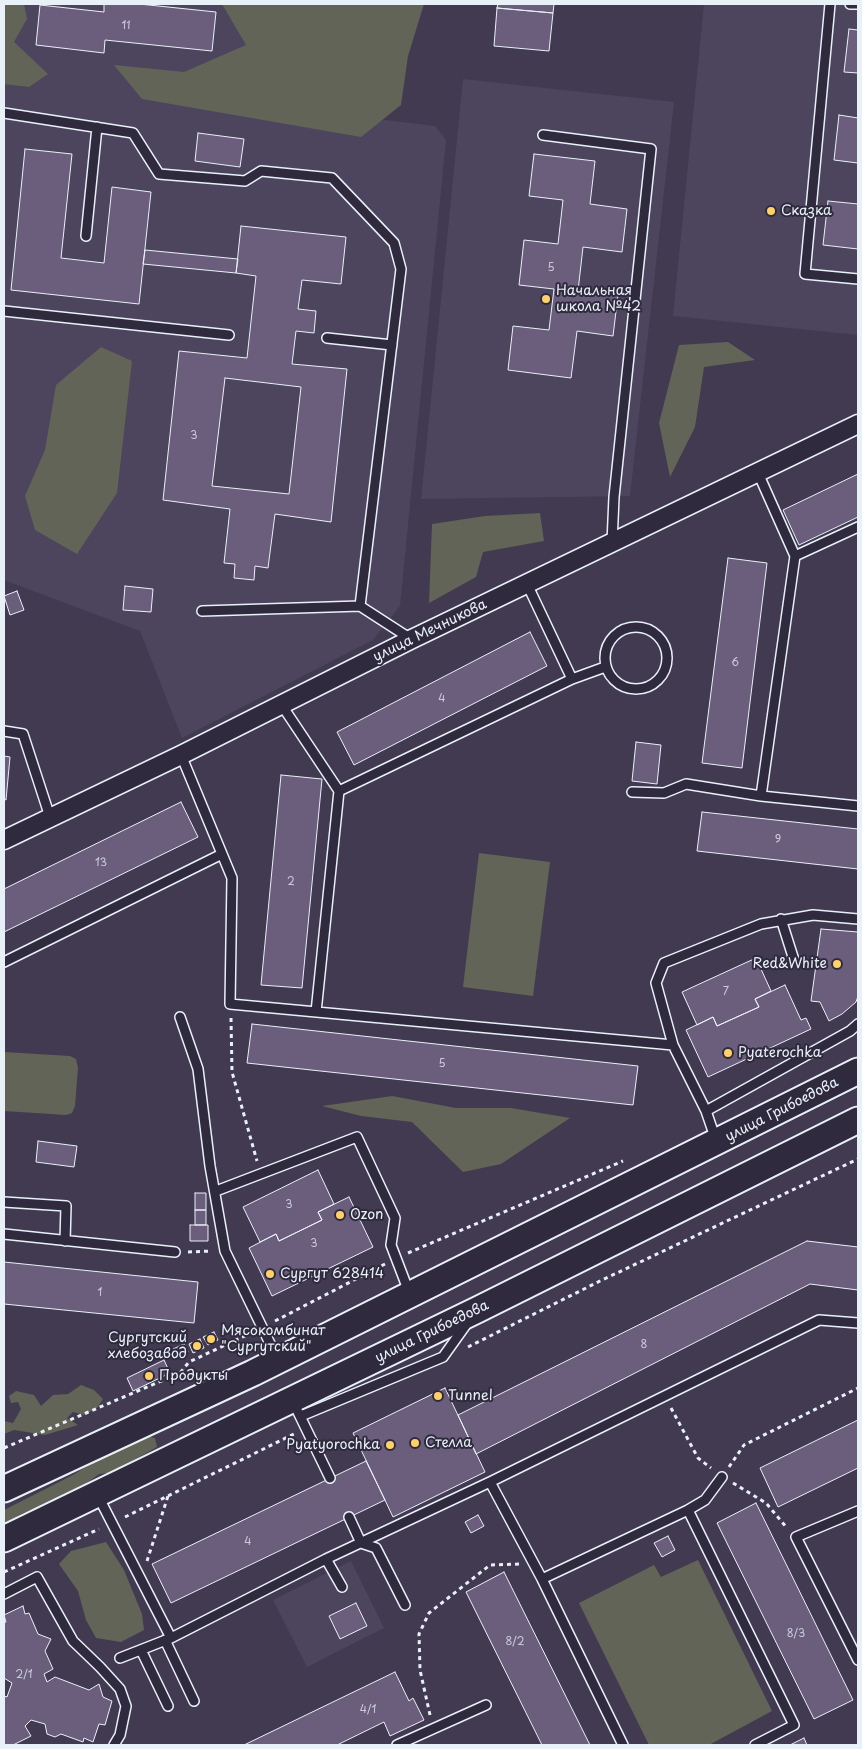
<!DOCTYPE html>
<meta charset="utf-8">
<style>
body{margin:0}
#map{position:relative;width:862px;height:1749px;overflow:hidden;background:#413a50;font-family:"Playpen Sans",sans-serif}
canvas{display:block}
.frame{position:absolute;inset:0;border:5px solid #e8f1f8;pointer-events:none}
</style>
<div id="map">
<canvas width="862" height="1749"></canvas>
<div class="frame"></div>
</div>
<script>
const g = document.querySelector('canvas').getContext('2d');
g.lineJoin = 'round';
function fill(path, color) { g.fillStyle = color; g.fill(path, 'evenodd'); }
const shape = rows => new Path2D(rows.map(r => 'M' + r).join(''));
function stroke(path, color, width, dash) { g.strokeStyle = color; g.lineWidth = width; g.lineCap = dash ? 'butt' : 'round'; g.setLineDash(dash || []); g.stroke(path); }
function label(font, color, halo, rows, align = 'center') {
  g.font = font + ' "Playpen Sans",sans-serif'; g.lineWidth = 4; g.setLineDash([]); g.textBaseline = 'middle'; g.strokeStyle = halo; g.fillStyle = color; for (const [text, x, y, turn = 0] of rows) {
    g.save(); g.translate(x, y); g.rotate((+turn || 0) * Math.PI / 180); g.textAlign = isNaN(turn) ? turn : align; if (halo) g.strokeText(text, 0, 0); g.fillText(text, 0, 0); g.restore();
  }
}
const built = shape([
 [4,4,238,4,250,18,251,104,435,126,446,140,400,606,373,640,182,738,140,631,4,580],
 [704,4,858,4,858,335,673,316],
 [463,79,674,102,630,496,421,499],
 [351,1561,384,1628,307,1667,273,1600]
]);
const green = shape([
 [4,4,24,4,27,19,14,42,48,74,29,87,4,84],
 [222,4,424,4,408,56,401,105,361,137,142,99,114,65,184,72,246,45],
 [728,342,755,360,704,367,695,427,670,477,659,423,679,345],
 [101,347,132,361,117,493,77,554,35,530,25,496,45,450,56,385],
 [540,513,544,541,483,552,476,577,429,603,432,524,485,516],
 [479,853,550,862,533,996,463,987],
 [4,1052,70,1056,76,1059,78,1068,75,1106,72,1113,66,1115,4,1111],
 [392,1096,456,1108,511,1108,570,1118,501,1164,463,1172,412,1122,361,1116,322,1106],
 [81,1385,94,1390,103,1399,97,1408,84,1415,73,1412,67,1418,78,1425,45,1435,14,1430,4,1434,4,1421,13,1423,21,1409,18,1402,11,1403,9,1396,16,1391,34,1395,41,1406,53,1395,68,1394],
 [146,1436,155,1438,157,1447,123,1466,117,1472,99,1474,75,1492,21,1514,4,1525,4,1510,73,1475,103,1456],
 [106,1542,124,1570,142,1614,144,1630,121,1642,96,1638,86,1620,78,1591,59,1564,71,1551],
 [698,1560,772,1711,709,1745,649,1745,579,1603,654,1565,661,1577]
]);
const building = shape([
 [104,4,139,4,216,12,212,51,105,40,104,53,36,45,40,5,104,12,104,4],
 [498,4,554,4,553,13,497,8,498,4],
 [497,8,553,13,549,51,494,46,497,8],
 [849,29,858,30,858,73,844,72,849,29],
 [839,115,858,118,858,163,834,160,839,115],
 [198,133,244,139,240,167,195,161,198,133],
 [25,149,72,154,61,258,104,263,112,187,151,192,139,304,11,290,25,149],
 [534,154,595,161,590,204,627,209,622,252,583,247,578,291,618,295,613,336,577,331,571,378,508,370,513,326,549,330,554,289,519,285,524,240,558,244,563,200,529,196,534,154],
 [828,201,858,204,858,249,823,245,828,201],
 [241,226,346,237,341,284,302,280,298,309,316,311,314,333,296,331,292,364,347,369,331,522,275,514,268,568,255,566,254,580,234,578,235,564,224,563,230,509,163,500,179,351,247,358,256,276,236,273,241,226],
 [225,378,301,387,289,494,212,486,225,378],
 [145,250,238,259,236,273,143,264,145,250],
 [858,474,858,517,799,545,783,510,858,474],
 [728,558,767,563,742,768,702,763,728,558],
 [125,586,153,589,151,612,123,610,125,586],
 [17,591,24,610,10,615,4,596,17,591],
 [530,632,547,666,354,765,337,732,530,632],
 [636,742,661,745,657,784,632,781,636,742],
 [4,756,10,757,6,800,4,799,4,756],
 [281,775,322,779,302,988,261,985,281,775],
 [181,802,198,837,4,932,4,889,181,802],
 [702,812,858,829,858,869,697,851,702,812],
 [821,929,858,932,858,996,856,1002,842,1014,829,1021,820,1002,811,1001,821,929],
 [756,958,771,991,755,999,759,1007,717,1026,713,1017,697,1025,682,992,756,958],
 [785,985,801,1020,806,1018,811,1029,708,1077,686,1030,713,1017,717,1026,759,1007,755,999,785,985],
 [252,1024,638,1066,633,1105,247,1063,252,1024],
 [38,1141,77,1146,74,1167,36,1162,38,1141],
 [318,1170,334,1204,318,1212,322,1220,279,1241,276,1234,260,1242,243,1207,318,1170],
 [195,1193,206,1193,206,1210,195,1210,195,1193],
 [349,1197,373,1247,272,1296,249,1248,276,1234,279,1241,322,1220,318,1212,349,1197],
 [195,1210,206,1210,206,1225,195,1225,195,1210],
 [190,1225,208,1225,208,1241,190,1241,190,1225],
 [807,1241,858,1247,858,1290,810,1284,476,1454,458,1415,807,1241],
 [4,1262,198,1282,194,1323,4,1304,4,1262],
 [214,1332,218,1340,208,1345,203,1337,214,1332],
 [200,1339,204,1348,193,1353,189,1344,200,1339],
 [184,1344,188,1352,177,1358,173,1349,184,1344],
 [164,1360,170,1373,133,1391,127,1378,164,1360],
 [445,1388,485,1472,393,1517,353,1433,445,1388],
 [858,1420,858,1468,778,1507,760,1468,858,1420],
 [366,1461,385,1500,171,1603,152,1564,366,1461],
 [756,1503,853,1700,814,1719,717,1523,756,1503],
 [478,1515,484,1526,471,1533,465,1522,478,1515],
 [668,1536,675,1550,662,1557,654,1543,668,1536],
 [504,1572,585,1735,590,1745,542,1745,466,1592,504,1572],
 [356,1603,367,1626,340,1639,329,1616,356,1603],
 [23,1606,25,1614,29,1613,38,1634,51,1639,45,1651,53,1669,44,1674,47,1682,55,1677,89,1690,99,1684,103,1697,112,1701,105,1725,99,1724,93,1742,84,1738,83,1742,61,1734,55,1737,47,1734,45,1724,31,1720,25,1726,31,1736,13,1745,4,1745,4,1696,7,1697,12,1683,4,1678,4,1623,6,1622,4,1615,23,1606],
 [395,1672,409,1701,413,1698,424,1720,390,1736,384,1722,337,1745,244,1745,395,1672],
 [804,1738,807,1745,790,1745,804,1738]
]);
const path = shape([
 [231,1018,232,1072,257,1161],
 [188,1252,212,1251],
 [408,1253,623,1161],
 [275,1321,385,1264],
 [236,1340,243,1353],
 [468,1347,600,1281,858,1159],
 [671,1408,698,1458,711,1468],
 [4,1448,180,1373,189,1362,251,1333],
 [729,1467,744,1445,858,1388],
 [733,1483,766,1503,787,1528],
 [125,1517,294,1434],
 [147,1561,168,1496],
 [4,1572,99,1529],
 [430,1715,420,1670,419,1634,429,1613,490,1565,519,1564]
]);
const lane = shape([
 [830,4,805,274,858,279],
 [850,4,858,4],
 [4,113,133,133,159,174,245,181,261,171,332,178,394,243,401,269,360,606],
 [543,135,651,149,614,497,612,543],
 [86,236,97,127],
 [4,311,229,335],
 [327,338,392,345],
 [758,473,795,556],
 [527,584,572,679],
 [202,611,360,606,411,639],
 '605 658a31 31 0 1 1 62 0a31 31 0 1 1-62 0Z',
 [281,704,339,791],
 [4,731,23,734,50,817],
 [181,755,232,878,230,1004,673,1045],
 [632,792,664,793,686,784,761,796,858,806],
 [761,796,795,556,858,527],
 [781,919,794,960],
 [858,919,813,915,761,924,664,963,656,983,673,1045,706,1111,850,1031,858,1024],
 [4,962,222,854],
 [316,1012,339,791,572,679,605,667],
 [180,1017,198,1069,210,1166,225,1251,278,1360],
 [706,1111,716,1140],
 [216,1191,357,1137,395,1218,391,1245,409,1292],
 [4,1202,66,1206,65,1241],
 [4,1234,175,1252],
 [298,1412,330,1478],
 [301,1416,443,1357,468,1322],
 [490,1482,542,1579,623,1745],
 [98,1496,171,1638],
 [688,1510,705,1500,722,1477],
 [858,1511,796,1537,858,1660],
 [349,1517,361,1543,376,1548,405,1605],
 [326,1559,342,1587],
 [542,1579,688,1510,794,1725,755,1745],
 [4,1594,37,1577,73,1641,100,1667,120,1689,126,1706,120,1735,114,1745],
 [165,1640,194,1701],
 [141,1650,168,1706],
 [120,1658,171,1638,326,1559,490,1482,819,1320,858,1323],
 [397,1745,486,1705]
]);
const street = shape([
 [4,840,181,755,412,639,858,424]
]);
const secondary = shape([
 [4,1489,253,1373,858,1071],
 [4,1539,477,1310,858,1120]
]);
const markers = [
 [771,211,5,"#ffd166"],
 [546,299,5,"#ffd166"],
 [837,964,5,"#ffd166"],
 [728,1053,5,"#ffd166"],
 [340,1215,5,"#ffd166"],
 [270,1274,5,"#ffd166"],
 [211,1339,5,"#ffd166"],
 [197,1346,5,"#ffd166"],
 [149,1376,5,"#ffd166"],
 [438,1396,5,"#ffd166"],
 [415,1443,5,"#ffd166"],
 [390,1445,5,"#ffd166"]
];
const numberNames = [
 ["11",126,26],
 ["5",551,268],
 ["3",194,436],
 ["6",735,663],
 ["4",442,699],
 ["9",778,840],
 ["13",101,863],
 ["2",291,882],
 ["7",726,992],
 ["5",442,1064],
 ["3",289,1205],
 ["3",314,1244],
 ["1",100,1293],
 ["8",644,1345],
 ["4",248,1542],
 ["8/3",796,1634],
 ["8/2",515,1642],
 ["2/1",24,1675],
 ["4/1",368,1710]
];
const poiNames = [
 ["Сказка",781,211],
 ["Начальная",556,291],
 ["школа №42",556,307],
 ["Red&White",827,964,"right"],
 ["Pyaterochka",738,1053],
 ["Ozon",350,1215],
 ["Сургут 628414",280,1274],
 ["Мясокомбинат",221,1331],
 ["\"Сургутский\"",221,1347],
 ["Сургутский",187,1338,"right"],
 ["хлебозавод",187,1354,"right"],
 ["Продукты",159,1376],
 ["Tunnel",448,1396],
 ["Стелла",425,1443],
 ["Pyatyorochka",380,1445,"right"]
];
const streetNames = [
 ["улица Мечникова",430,631,-26],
 ["улица Грибоедова",782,1110,-27],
 ["улица Грибоедова",432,1332,-26]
];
fill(built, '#4d455d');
fill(green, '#626457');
fill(building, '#6a5e7c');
stroke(building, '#e8f1f8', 1);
stroke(lane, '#e8f1f8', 12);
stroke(street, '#e8f1f8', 21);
stroke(secondary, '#e8f1f8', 29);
stroke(path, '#e8f1f8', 3, [4, 4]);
stroke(lane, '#2f2a3d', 9);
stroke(street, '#2f2a3d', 18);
stroke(secondary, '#2f2a3d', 25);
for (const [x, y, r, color] of markers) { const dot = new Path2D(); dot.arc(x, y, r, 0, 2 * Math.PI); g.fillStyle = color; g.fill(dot); stroke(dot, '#2f2a3d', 2); }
label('11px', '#c8ccd9', null, numberNames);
label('14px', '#e8f1f8', '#2f2a3d', poiNames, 'left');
label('14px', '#e8f1f8', '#2f2a3d', streetNames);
</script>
